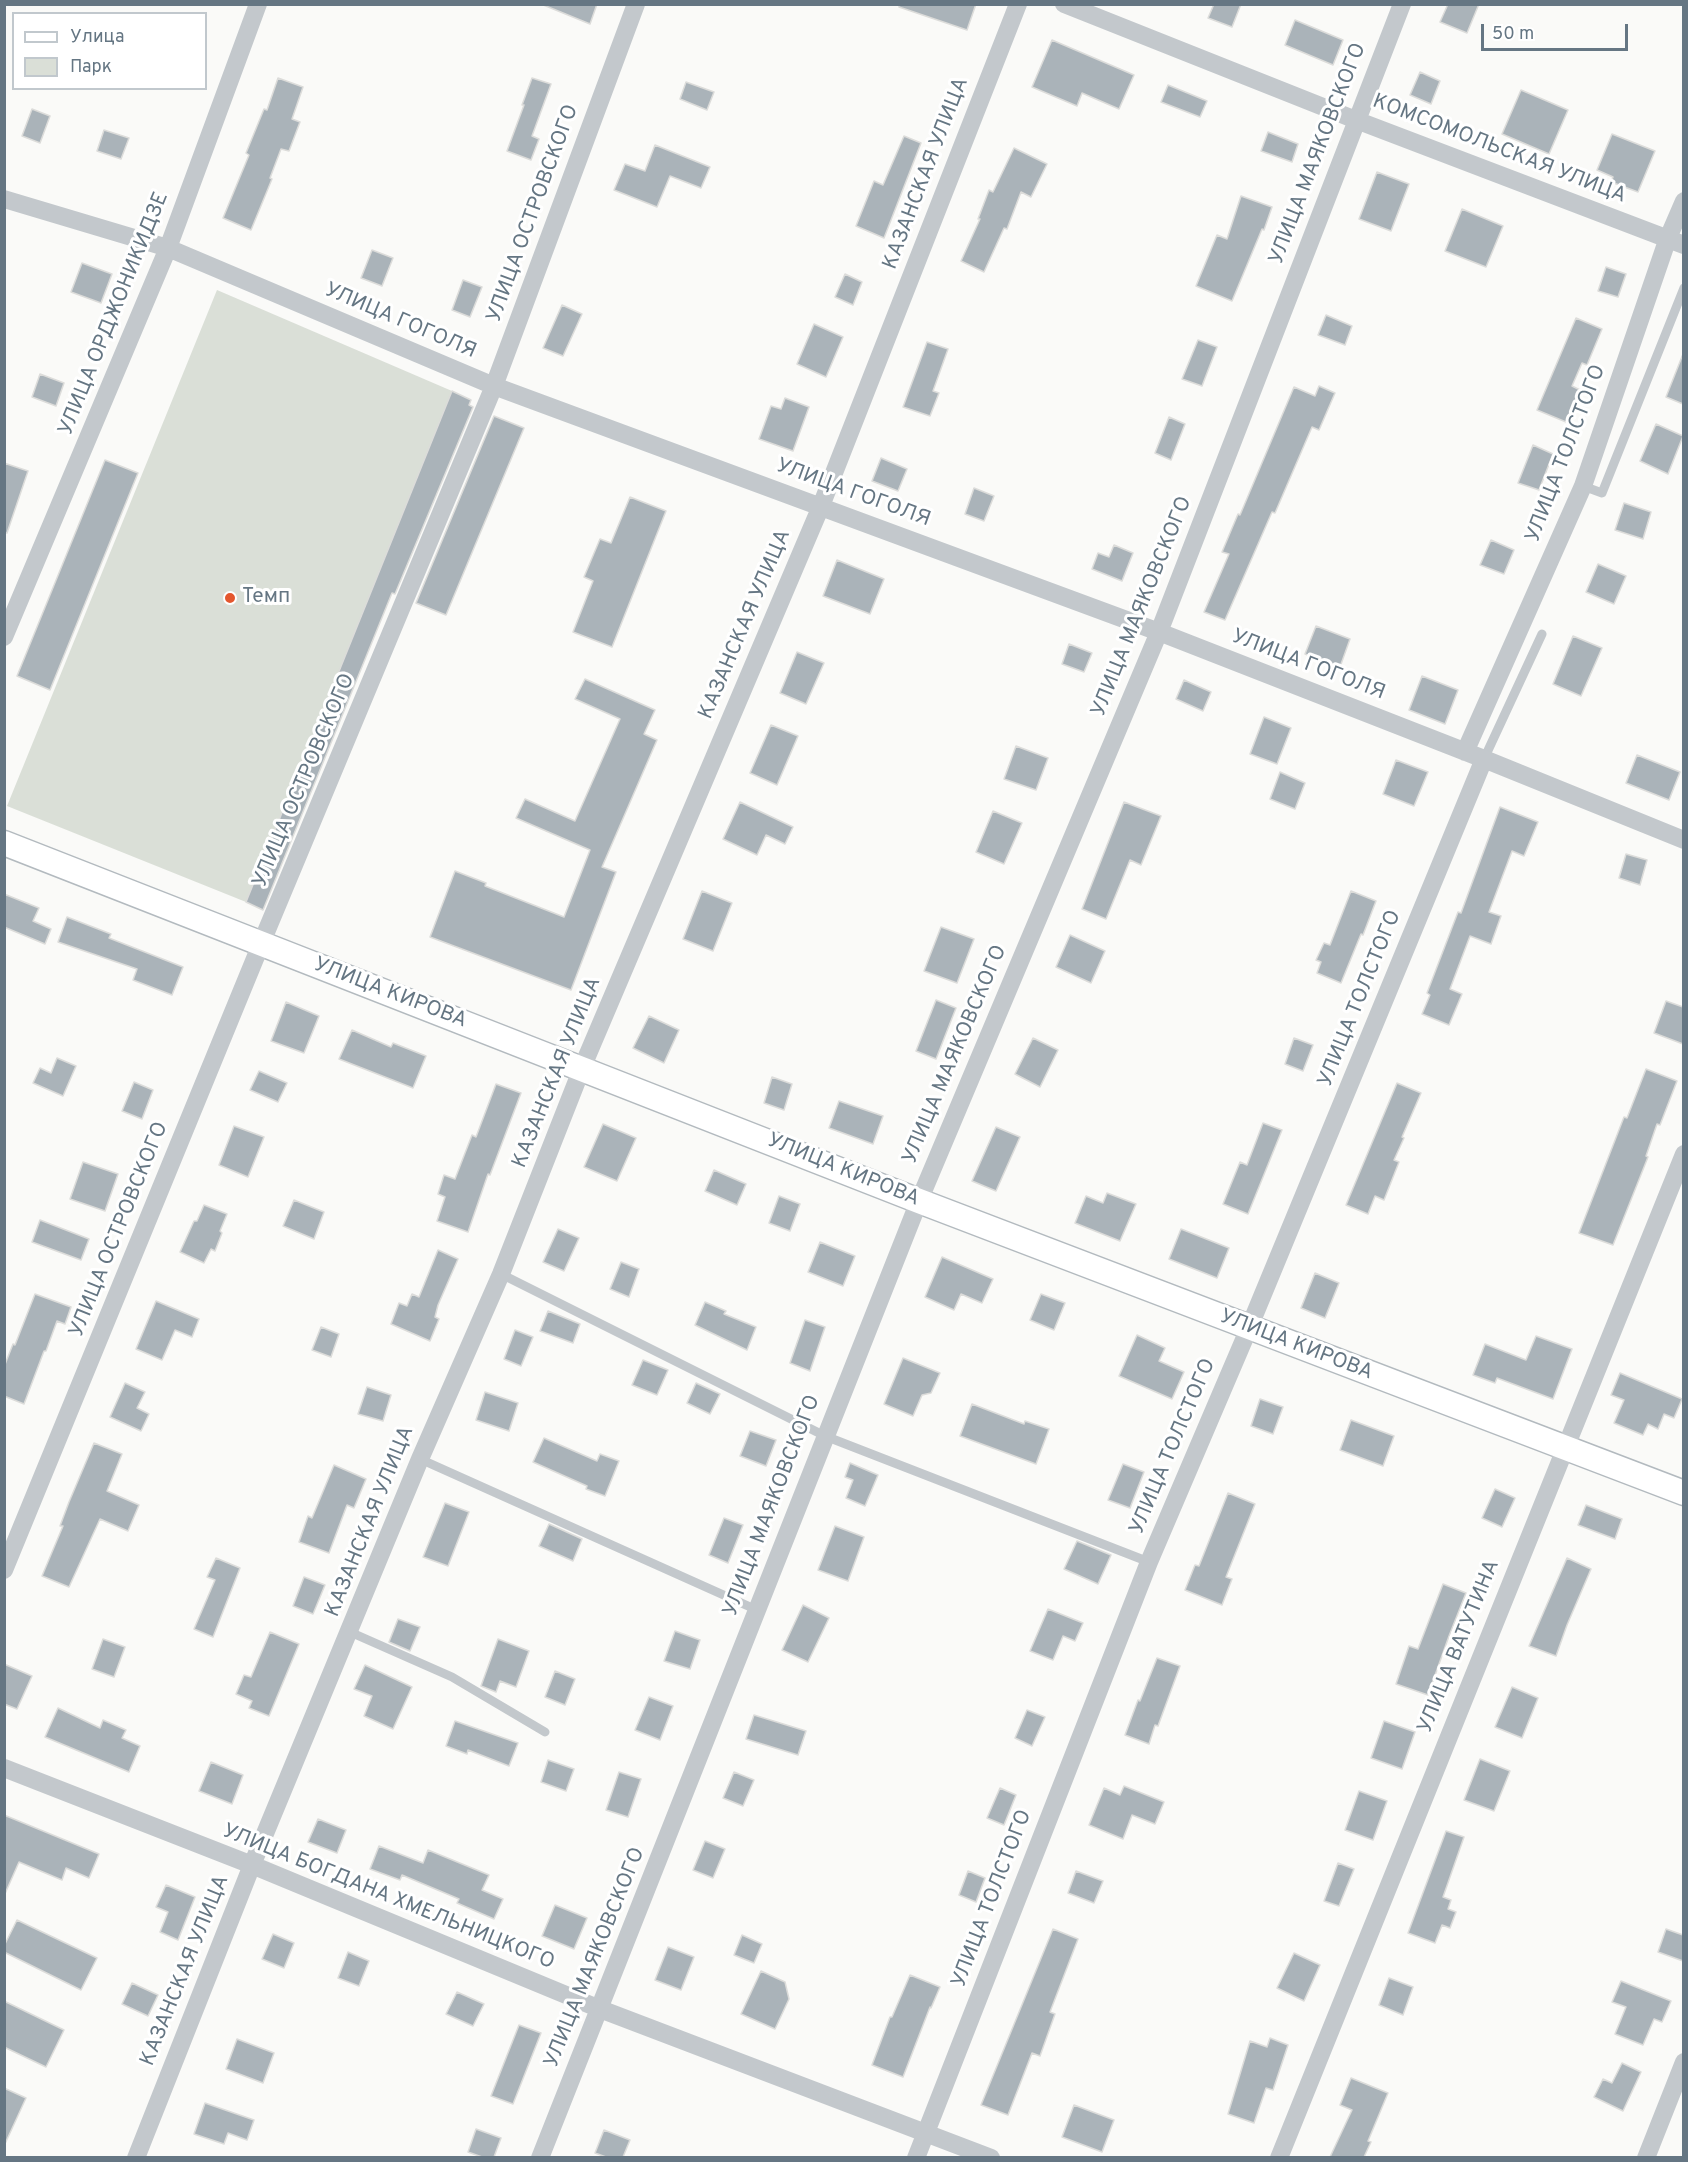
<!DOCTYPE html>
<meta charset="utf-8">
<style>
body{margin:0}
#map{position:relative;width:1688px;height:2162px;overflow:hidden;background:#fafaf8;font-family:Overpass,sans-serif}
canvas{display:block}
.frame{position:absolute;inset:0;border:6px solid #657683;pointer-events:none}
.legend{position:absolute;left:12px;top:12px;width:195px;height:78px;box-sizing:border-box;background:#fff;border:2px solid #c1c8cd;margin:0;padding:8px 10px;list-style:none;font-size:18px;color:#657683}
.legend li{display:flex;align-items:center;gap:12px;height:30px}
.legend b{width:30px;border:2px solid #c1c8cd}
.scale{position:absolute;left:1481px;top:24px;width:147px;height:27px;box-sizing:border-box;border:3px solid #657683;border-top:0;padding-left:8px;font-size:18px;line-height:21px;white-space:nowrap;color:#657683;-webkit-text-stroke:4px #fff;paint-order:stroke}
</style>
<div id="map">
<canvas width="1688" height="2162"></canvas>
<div class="frame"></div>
<ul class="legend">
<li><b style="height:8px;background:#fff"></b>Улица</li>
<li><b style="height:16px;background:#dadfd7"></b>Парк</li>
</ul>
<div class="scale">50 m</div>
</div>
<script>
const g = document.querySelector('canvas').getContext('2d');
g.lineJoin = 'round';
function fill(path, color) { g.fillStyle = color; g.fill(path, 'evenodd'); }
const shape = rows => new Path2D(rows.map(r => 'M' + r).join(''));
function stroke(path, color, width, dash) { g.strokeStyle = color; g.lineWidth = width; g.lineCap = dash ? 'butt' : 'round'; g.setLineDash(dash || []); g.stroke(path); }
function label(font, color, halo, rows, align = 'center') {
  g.font = font + ' Overpass,sans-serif'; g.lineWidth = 6; g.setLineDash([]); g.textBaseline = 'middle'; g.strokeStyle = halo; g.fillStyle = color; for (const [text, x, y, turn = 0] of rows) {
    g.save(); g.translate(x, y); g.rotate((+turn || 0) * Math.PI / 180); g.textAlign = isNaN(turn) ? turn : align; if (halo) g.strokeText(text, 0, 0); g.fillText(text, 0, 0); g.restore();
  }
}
const green = shape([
 [217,290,452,391,246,902,7,806]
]);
const building = shape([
 [541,4,597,4,590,24,541,4],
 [899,4,976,4,967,30,899,7,899,4],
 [1214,4,1241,4,1232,27,1208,18,1214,4],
 [1448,4,1479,4,1467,33,1440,22,1448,4],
 [1295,20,1343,40,1333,65,1285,45,1295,20],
 [1052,40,1134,75,1119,109,1082,93,1077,106,1032,87,1052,40],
 [1420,72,1440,81,1431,104,1410,95,1420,72],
 [278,78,303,87,292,119,300,122,289,151,281,149,270,178,272,179,251,230,223,218,249,155,246,153,264,109,267,110,278,78],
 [532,78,551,84,532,136,539,139,531,160,507,151,524,105,522,105,532,78],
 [686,82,714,92,707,110,680,99,686,82],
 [1168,85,1207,101,1200,117,1161,102,1168,85],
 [1521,90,1568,110,1549,154,1502,134,1521,90],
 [32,109,50,116,40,143,22,136,32,109],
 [104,130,129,138,121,159,97,151,104,130],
 [1268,132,1298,144,1292,162,1261,151,1268,132],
 [1612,134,1655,151,1638,192,1611,182,1613,177,1597,170,1612,134],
 [904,136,921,143,884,238,856,226,874,181,883,185,904,136],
 [655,145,710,167,701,188,670,176,657,207,614,190,625,164,645,171,655,145],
 [1014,148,1047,164,1031,197,1021,192,1007,229,1004,228,984,272,961,261,980,219,978,219,989,190,993,192,1014,148],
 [1377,172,1409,184,1391,231,1359,219,1377,172],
 [1241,196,1272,207,1264,230,1262,229,1232,301,1196,286,1217,235,1227,239,1241,196],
 [1462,209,1503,226,1486,267,1445,251,1462,209],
 [372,250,393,258,382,286,361,278,372,250],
 [82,263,112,274,101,303,71,292,82,263],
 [1606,267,1626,274,1618,297,1598,291,1606,267],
 [845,274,862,282,853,305,835,297,845,274],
 [463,280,482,287,470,317,452,310,463,280],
 [562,305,582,314,563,356,543,348,562,305],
 [1326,315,1352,326,1345,345,1318,335,1326,315],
 [1576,318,1602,329,1587,365,1582,363,1572,386,1580,390,1566,422,1537,410,1576,318],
 [814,324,843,337,826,377,797,364,814,324],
 [1198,340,1217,347,1202,386,1182,379,1198,340],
 [927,342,948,349,933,391,939,393,930,416,903,407,927,342],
 [1683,354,1683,404,1666,397,1683,354],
 [40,374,64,383,56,406,32,397,40,374],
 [1319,386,1335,393,1319,430,1312,427,1275,513,1272,512,1225,620,1204,612,1229,554,1222,552,1238,514,1240,515,1294,387,1315,396,1319,386],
 [452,391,471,400,469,405,473,407,395,594,392,593,263,910,246,902,452,391],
 [785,398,809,407,793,451,759,439,771,406,781,409,785,398],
 [494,416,524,428,446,615,416,603,494,416],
 [1169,417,1185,424,1171,460,1155,453,1169,417],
 [1656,424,1683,436,1668,474,1640,461,1656,424],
 [1533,445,1553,454,1539,490,1518,483,1533,445],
 [881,458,907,469,898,491,872,481,881,458],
 [105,460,138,473,50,690,17,676,105,460],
 [4,463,28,471,7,533,4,532,4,463],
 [974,488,994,496,984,521,965,514,974,488],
 [630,497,666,511,612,647,573,632,593,581,584,577,600,539,611,543,630,497],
 [1624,503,1651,512,1643,539,1615,530,1624,503],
 [1491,540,1514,550,1504,574,1480,565,1491,540],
 [1114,545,1133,553,1122,581,1092,569,1098,553,1109,557,1114,545],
 [837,560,884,579,870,614,823,596,837,560],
 [1598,564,1626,576,1614,604,1586,592,1598,564],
 [1316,626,1350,639,1340,667,1305,654,1316,626],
 [1573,636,1602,648,1581,696,1553,684,1573,636],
 [1069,644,1092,653,1084,672,1062,664,1069,644],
 [797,652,824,663,806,704,780,693,797,652],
 [1422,676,1458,690,1445,724,1409,710,1422,676],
 [585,679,655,710,644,734,657,740,602,867,616,872,571,990,430,937,455,871,486,883,485,886,564,917,590,850,516,818,525,799,575,821,620,719,575,699,585,679],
 [1184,680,1211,692,1203,711,1176,699,1184,680],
 [1264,717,1291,728,1277,764,1250,754,1264,717],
 [771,725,798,736,777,785,750,773,771,725],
 [1016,746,1048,758,1036,790,1004,779,1016,746],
 [1637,755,1680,772,1669,800,1626,783,1637,755],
 [1396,760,1428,772,1414,806,1383,794,1396,760],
 [1280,772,1305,783,1295,809,1270,799,1280,772],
 [740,802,793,827,785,844,766,835,757,855,723,839,740,802],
 [1124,802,1161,816,1141,865,1130,860,1106,919,1082,909,1124,802],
 [1500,807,1538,822,1524,856,1512,851,1489,912,1501,916,1491,944,1470,936,1450,989,1462,994,1449,1025,1422,1014,1430,995,1427,993,1458,912,1461,913,1500,807],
 [993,811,1022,823,1004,864,976,852,993,811],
 [1626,854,1647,860,1640,885,1619,878,1626,854],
 [702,891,732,903,713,951,683,939,702,891],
 [1351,891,1376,901,1363,935,1361,934,1341,983,1317,973,1321,962,1316,960,1324,943,1330,945,1351,891],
 [4,894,39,908,33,921,51,929,45,944,4,927,4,894],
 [67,917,111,934,109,938,183,967,172,995,133,980,137,969,58,942,67,917],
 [941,927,974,939,957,983,924,971,941,927],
 [1070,935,1105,951,1091,983,1056,967,1070,935],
 [936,1000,956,1008,936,1059,916,1051,936,1000],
 [1666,1001,1683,1007,1683,1044,1654,1033,1666,1001],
 [286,1002,319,1016,304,1053,271,1041,286,1002],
 [649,1016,679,1030,664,1063,633,1048,649,1016],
 [352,1030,391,1047,393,1043,426,1056,413,1088,339,1059,352,1030],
 [1033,1038,1058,1050,1040,1087,1015,1074,1033,1038],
 [1294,1038,1313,1045,1303,1071,1285,1064,1294,1038],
 [57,1058,76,1066,63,1096,33,1083,40,1068,51,1073,57,1058],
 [1646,1069,1677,1081,1660,1125,1657,1124,1646,1156,1648,1157,1613,1245,1579,1233,1624,1117,1627,1118,1646,1069],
 [259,1071,287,1083,278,1102,250,1090,259,1071],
 [772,1077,792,1084,784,1110,764,1103,772,1077],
 [134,1082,153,1090,142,1119,122,1111,134,1082],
 [1397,1083,1421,1093,1402,1137,1404,1138,1394,1160,1399,1162,1384,1200,1375,1196,1368,1214,1346,1205,1397,1083],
 [496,1084,521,1093,490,1175,488,1174,468,1232,437,1221,445,1197,438,1194,444,1175,455,1179,472,1135,476,1137,496,1084],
 [839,1101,883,1116,873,1144,829,1128,839,1101],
 [1263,1123,1282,1130,1248,1214,1223,1204,1240,1162,1247,1165,1263,1123],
 [603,1124,636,1138,617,1181,584,1167,603,1124],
 [234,1126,264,1137,248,1177,219,1165,234,1126],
 [996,1127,1020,1137,996,1191,972,1181,996,1127],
 [83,1162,118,1174,105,1211,70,1199,83,1162],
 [714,1170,746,1184,737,1205,705,1191,714,1170],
 [1107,1193,1136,1204,1120,1241,1075,1223,1086,1196,1103,1203,1107,1193],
 [779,1196,800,1204,790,1231,769,1223,779,1196],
 [294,1200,324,1212,314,1239,283,1226,294,1200],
 [204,1205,227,1214,220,1231,222,1233,215,1251,211,1249,204,1263,180,1252,194,1221,197,1221,204,1205],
 [40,1220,89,1239,81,1260,32,1242,40,1220],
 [558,1229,579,1238,564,1271,543,1262,558,1229],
 [1181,1229,1229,1248,1217,1278,1169,1259,1181,1229],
 [820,1242,855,1256,843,1286,808,1272,820,1242],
 [438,1250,458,1259,438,1305,435,1317,439,1319,430,1341,391,1324,399,1303,407,1306,412,1294,419,1297,438,1250],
 [942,1257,993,1279,982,1303,961,1294,954,1310,925,1297,942,1257],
 [621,1262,639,1269,629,1297,610,1289,621,1262],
 [1315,1273,1339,1283,1325,1318,1301,1308,1315,1273],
 [35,1294,71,1307,65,1324,57,1321,46,1351,44,1351,24,1404,4,1396,4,1367,13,1344,15,1345,35,1294],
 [1041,1294,1065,1303,1054,1330,1030,1320,1041,1294],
 [156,1301,199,1319,192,1337,175,1330,162,1360,136,1349,156,1301],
 [705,1302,726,1311,724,1314,756,1327,747,1350,695,1325,705,1302],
 [548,1311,580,1324,573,1343,540,1331,548,1311],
 [805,1320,825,1327,810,1371,790,1363,805,1320],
 [321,1327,339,1334,331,1357,312,1350,321,1327],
 [515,1330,533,1337,521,1366,504,1359,515,1330],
 [1137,1335,1165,1348,1159,1361,1184,1372,1172,1399,1119,1376,1137,1335],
 [1536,1336,1572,1349,1553,1399,1497,1378,1495,1383,1473,1375,1485,1344,1526,1360,1536,1336],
 [903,1358,940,1373,931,1393,922,1395,913,1416,884,1404,903,1358],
 [643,1360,668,1370,657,1395,632,1385,643,1360],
 [1620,1373,1682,1399,1674,1418,1664,1414,1658,1429,1648,1424,1643,1435,1614,1423,1624,1400,1611,1395,1620,1373],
 [125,1383,145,1392,137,1408,149,1414,141,1431,110,1417,125,1383],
 [696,1383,720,1394,710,1414,687,1403,696,1383],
 [367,1387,391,1395,383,1421,358,1414,367,1387],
 [485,1392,518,1403,509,1431,476,1420,485,1392],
 [1260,1399,1283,1407,1273,1434,1251,1426,1260,1399],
 [972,1404,1024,1424,1025,1421,1049,1429,1036,1464,960,1436,972,1404],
 [1351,1420,1394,1436,1383,1466,1340,1450,1351,1420],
 [750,1431,776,1440,766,1466,740,1456,750,1431],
 [544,1438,597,1461,600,1454,619,1461,605,1496,586,1489,587,1486,533,1462,544,1438],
 [94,1443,122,1454,107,1491,139,1505,128,1531,100,1519,69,1587,42,1576,63,1526,60,1526,69,1502,94,1443],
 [850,1463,878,1475,865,1506,846,1498,853,1480,845,1477,850,1463],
 [1123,1464,1144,1472,1130,1508,1108,1500,1123,1464],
 [334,1465,366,1479,354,1508,347,1505,329,1553,299,1542,308,1516,312,1518,334,1465],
 [1495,1489,1515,1498,1502,1527,1482,1518,1495,1489],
 [1228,1493,1255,1504,1226,1577,1232,1579,1222,1605,1185,1590,1195,1565,1199,1566,1228,1493],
 [445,1503,469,1512,448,1566,423,1557,445,1503],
 [1586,1505,1622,1519,1615,1539,1578,1525,1586,1505],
 [724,1518,743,1525,728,1563,709,1555,724,1518],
 [549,1524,582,1539,573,1561,539,1546,549,1524],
 [835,1526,864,1537,848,1581,818,1570,835,1526],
 [1077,1541,1111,1555,1098,1584,1064,1569,1077,1541],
 [216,1558,240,1568,213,1637,194,1629,215,1580,207,1577,216,1558],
 [1567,1558,1591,1569,1567,1625,1556,1656,1529,1646,1567,1558],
 [304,1577,325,1585,313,1614,293,1606,304,1577],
 [1443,1584,1466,1593,1449,1636,1428,1695,1396,1684,1409,1646,1418,1649,1443,1584],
 [803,1605,829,1618,808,1662,782,1650,803,1605],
 [1048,1609,1083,1623,1075,1641,1063,1636,1053,1660,1030,1651,1048,1609],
 [398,1619,420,1627,410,1651,389,1642,398,1619],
 [675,1631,700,1640,690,1669,664,1661,675,1631],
 [270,1632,299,1644,269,1716,249,1708,252,1701,236,1694,244,1675,251,1677,270,1632],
 [103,1639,125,1647,114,1677,92,1669,103,1639],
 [498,1639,529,1651,516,1687,500,1681,496,1692,481,1686,498,1639],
 [1157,1658,1180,1666,1158,1726,1155,1725,1149,1744,1125,1735,1138,1700,1140,1701,1157,1658],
 [4,1664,32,1676,17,1709,4,1704,4,1664],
 [365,1665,412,1687,393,1729,364,1716,372,1696,354,1689,365,1665],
 [555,1671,575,1679,565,1705,545,1697,555,1671],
 [1512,1687,1538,1698,1522,1738,1495,1727,1512,1687],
 [649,1697,673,1706,660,1740,635,1730,649,1697],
 [58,1708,100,1728,103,1720,126,1730,122,1738,140,1746,129,1772,45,1737,58,1708],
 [1027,1710,1045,1717,1032,1746,1015,1738,1027,1710],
 [754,1715,806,1731,798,1755,746,1739,754,1715],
 [455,1721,518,1743,509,1766,468,1750,467,1754,446,1746,455,1721],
 [1384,1721,1415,1732,1402,1769,1371,1758,1384,1721],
 [1480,1759,1510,1771,1494,1811,1464,1800,1480,1759],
 [548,1760,574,1769,566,1791,541,1782,548,1760],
 [211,1762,243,1775,232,1804,199,1791,211,1762],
 [619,1772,641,1779,628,1817,606,1810,619,1772],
 [734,1772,754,1780,743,1806,723,1798,734,1772],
 [1124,1786,1164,1802,1155,1824,1132,1815,1123,1839,1089,1825,1104,1788,1120,1795,1124,1786],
 [1000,1788,1016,1795,1004,1825,987,1818,1000,1788],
 [1359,1791,1387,1801,1373,1840,1345,1830,1359,1791],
 [4,1815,99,1854,89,1878,66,1868,62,1880,19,1862,4,1896,4,1815],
 [318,1819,346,1830,337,1853,308,1842,318,1819],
 [1446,1831,1464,1837,1443,1897,1451,1900,1448,1909,1456,1912,1450,1928,1442,1925,1435,1943,1408,1933,1446,1831],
 [705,1841,725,1849,713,1878,693,1870,705,1841],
 [379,1846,423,1863,428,1850,489,1875,482,1890,503,1899,494,1919,457,1903,459,1899,402,1875,400,1880,370,1869,379,1846],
 [1338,1863,1354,1869,1339,1906,1324,1901,1338,1863],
 [968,1871,985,1878,976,1902,959,1895,968,1871],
 [1076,1871,1103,1881,1094,1903,1068,1893,1076,1871],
 [166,1885,195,1897,178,1940,160,1932,168,1912,156,1907,166,1885],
 [555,1905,587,1918,574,1949,542,1936,555,1905],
 [17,1920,97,1958,81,1990,4,1952,4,1946,17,1920],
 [1053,1929,1078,1939,1050,2012,1055,2014,1040,2056,1032,2053,1008,2115,981,2105,1053,1929],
 [1666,1929,1683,1935,1683,1961,1658,1952,1666,1929],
 [273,1934,294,1943,284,1968,262,1959,273,1934],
 [742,1935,762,1944,754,1963,734,1955,742,1935],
 [668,1947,694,1957,681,1990,655,1980,668,1947],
 [348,1952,369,1961,359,1986,338,1978,348,1952],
 [1294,1953,1320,1965,1304,2001,1277,1988,1294,1953],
 [761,1971,785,1982,789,1999,775,2029,741,2014,761,1971],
 [910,1975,940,1987,931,2008,930,2007,903,2077,872,2065,890,2017,892,2017,910,1975],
 [1389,1978,1413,1987,1403,2015,1379,2005,1389,1978],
 [1621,1981,1671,2001,1662,2022,1654,2019,1643,2045,1615,2034,1626,2007,1612,2002,1621,1981],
 [132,1983,158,1995,148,2016,122,2004,132,1983],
 [457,1992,484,2004,473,2026,446,2014,457,1992],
 [4,2001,64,2030,46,2067,4,2047,4,2001],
 [519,2025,541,2033,513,2104,491,2096,519,2025],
 [1270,2038,1288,2045,1273,2090,1266,2088,1254,2123,1228,2114,1250,2041,1267,2047,1270,2038],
 [237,2039,274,2053,263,2083,226,2069,237,2039],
 [1622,2063,1641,2072,1623,2111,1594,2097,1603,2079,1612,2083,1622,2063],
 [1351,2078,1388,2093,1368,2141,1371,2142,1364,2157,1330,2157,1352,2110,1340,2105,1351,2078],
 [4,2088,26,2098,4,2146,4,2088],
 [205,2103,254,2120,247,2140,228,2133,224,2144,194,2134,205,2103],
 [1074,2105,1114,2120,1102,2152,1062,2137,1074,2105],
 [476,2129,501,2138,494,2157,482,2157,468,2152,476,2129],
 [604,2130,630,2140,623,2157,606,2157,595,2153,604,2130]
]);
const lane = shape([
 [1583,486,1602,493,1684,288],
 [1484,759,1542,634],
 [501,1274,825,1436,1149,1562],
 [420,1459,757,1610],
 [350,1632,452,1677,545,1732]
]);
const street = shape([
 [1064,4,1356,120,1684,245],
 [4,199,168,248,494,386,1159,632,1484,759,1684,840],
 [4,637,168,248,258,4],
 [1465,752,1583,486,1668,238,1684,201],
 [4,1570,261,944,494,386,636,4],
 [4,1768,252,1865,600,2009,991,2158],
 [136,2158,252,1865,420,1459,501,1274,582,1068,821,506,1018,4],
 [540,2158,919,1201,1159,632,1402,4],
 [916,2158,1149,1562,1249,1328,1484,759],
 [1279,2158,1684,1154],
 [1646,2158,1684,2062]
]);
const secondary = shape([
 [4,843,919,1201,1684,1493]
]);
const markers = [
 [230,598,6,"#e4572e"]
];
const streetNames = [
 ["КОМСОМОЛЬСКАЯ УЛИЦА",1499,150,21],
 ["УЛИЦА МАЯКОВСКОГО",1319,154,-69],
 ["КАЗАНСКАЯ УЛИЦА",927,174,-69],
 ["УЛИЦА ОСТРОВСКОГО",534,214,-70],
 ["УЛИЦА ОРДЖОНИКИДЗЕ",115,314,-68],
 ["УЛИЦА ГОГОЛЯ",400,322,23],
 ["УЛИЦА ТОЛСТОГО",1567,454,-69],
 ["УЛИЦА ГОГОЛЯ",853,494,20],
 ["УЛИЦА МАЯКОВСКОГО",1143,607,-68],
 ["КАЗАНСКАЯ УЛИЦА",746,625,-67],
 ["УЛИЦА ГОГОЛЯ",1308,666,21],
 ["УЛИЦА ОСТРОВСКОГО",305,781,-67],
 ["УЛИЦА КИРОВА",390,994,21],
 ["УЛИЦА ТОЛСТОГО",1361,999,-68],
 ["УЛИЦА МАЯКОВСКОГО",956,1055,-67],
 ["КАЗАНСКАЯ УЛИЦА",558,1073,-68],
 ["УЛИЦА КИРОВА",843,1171,22],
 ["УЛИЦА ОСТРОВСКОГО",120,1230,-68],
 ["УЛИЦА КИРОВА",1296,1346,21],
 ["УЛИЦА ТОЛСТОГО",1174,1447,-67],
 ["УЛИЦА МАЯКОВСКОГО",773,1506,-69],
 ["КАЗАНСКАЯ УЛИЦА",371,1522,-68],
 ["УЛИЦА ВАТУТИНА",1460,1647,-68],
 ["УЛИЦА БОГДАНА ХМЕЛЬНИЦКОГО",388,1898,22],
 ["УЛИЦА ТОЛСТОГО",993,1899,-69],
 ["УЛИЦА МАЯКОВСКОГО",596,1958,-68],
 ["КАЗАНСКАЯ УЛИЦА",186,1971,-68]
];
const poiNames = [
 ["Темп",242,598]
];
fill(green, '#dadfd7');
fill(building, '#aab3b9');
stroke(building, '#dcdcda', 1.5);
stroke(secondary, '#b3babf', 27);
stroke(lane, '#c3c8cc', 9);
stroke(street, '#c3c8cc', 18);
stroke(secondary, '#fff', 24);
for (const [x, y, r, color] of markers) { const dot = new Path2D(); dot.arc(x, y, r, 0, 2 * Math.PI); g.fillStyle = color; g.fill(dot); stroke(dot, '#fff', 2); }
label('21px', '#657683', '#fff', streetNames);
label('21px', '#657683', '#fff', poiNames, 'left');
</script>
